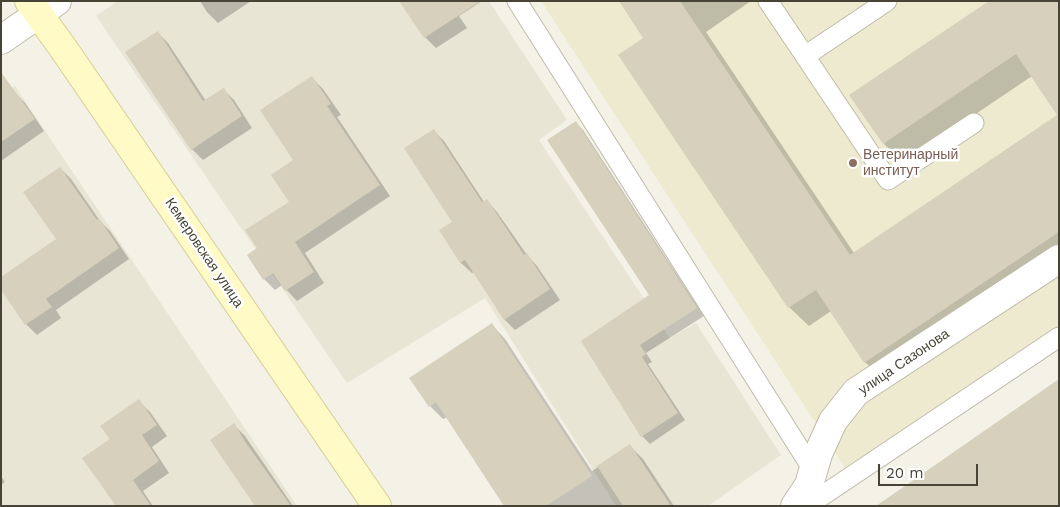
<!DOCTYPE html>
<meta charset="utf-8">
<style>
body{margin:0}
#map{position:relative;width:1060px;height:507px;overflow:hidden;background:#f4f2e7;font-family:"Work Sans",sans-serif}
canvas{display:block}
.frame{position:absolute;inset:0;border:2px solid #474335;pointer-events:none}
.scale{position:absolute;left:878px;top:464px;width:100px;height:22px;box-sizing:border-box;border:2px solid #474335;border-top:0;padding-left:6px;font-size:15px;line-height:18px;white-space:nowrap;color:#474335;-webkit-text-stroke:4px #fff;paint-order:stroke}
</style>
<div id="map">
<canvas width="1060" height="507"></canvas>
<div class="frame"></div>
<div class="scale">20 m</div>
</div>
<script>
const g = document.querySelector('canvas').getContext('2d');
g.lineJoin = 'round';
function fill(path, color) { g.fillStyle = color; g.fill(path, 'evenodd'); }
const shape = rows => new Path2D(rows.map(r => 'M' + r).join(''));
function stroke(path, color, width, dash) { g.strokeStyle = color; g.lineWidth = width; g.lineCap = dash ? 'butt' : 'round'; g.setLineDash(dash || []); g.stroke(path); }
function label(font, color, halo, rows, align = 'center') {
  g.font = font + ' "Work Sans",sans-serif'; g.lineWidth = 5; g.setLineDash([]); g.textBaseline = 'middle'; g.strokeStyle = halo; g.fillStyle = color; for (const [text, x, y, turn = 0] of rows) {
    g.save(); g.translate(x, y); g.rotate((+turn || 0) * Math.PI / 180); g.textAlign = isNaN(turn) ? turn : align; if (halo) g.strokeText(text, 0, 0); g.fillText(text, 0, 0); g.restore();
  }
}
const residential = shape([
 [118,1,489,1,567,120,539,140,670,338,696,323,781,455,708,506,616,506,485,298,347,383,96,16],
 [15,86,297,506,1,506,1,95]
]);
const education = shape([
 [541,1,1059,1,1059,325,845,468]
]);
const shadow = shape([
 [200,1,251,1,218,23,207,12],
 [401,1,482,1,459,16,467,28,436,48,425,37],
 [620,1,751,1,706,32,854,253,1059,116,1059,264,885,381,865,362,831,311,809,326,789,307,645,38],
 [991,1,1032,76,903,163,884,144],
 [158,33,168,43,206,101,223,89,234,100,252,128,203,160,192,149],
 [312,78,323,89,341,115,337,117,390,196,305,253,324,283,297,301,282,285,275,290,264,279,259,248,290,202,295,160],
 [14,92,25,103,44,131,1,161,1,101],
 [576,123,583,130,704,316,646,353,652,362,648,364,685,420,650,444,642,436,582,341,651,296],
 [433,130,444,141,484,202,487,201,497,212,527,255,537,266,560,300,515,330,504,319,474,272,472,273,461,263,441,231,454,222],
 [60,168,71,179,100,221,110,231,129,259,56,310,61,318,37,335,26,324,57,240],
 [492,325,505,339,592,471,630,446,643,459,674,506,505,506,447,417,443,419,430,406],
 [139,401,150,412,167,436,152,447,169,473,143,491,153,506,117,506,112,440],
 [234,425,245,436,293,506,257,506],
 [1,476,5,482,1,485]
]);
const building = shape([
 [399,1,481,1,424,38],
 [619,1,680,1,850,255,1057,115,1016,54,883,144,849,95,989,1,1059,1,1059,232,864,363,816,290,788,308,618,55,643,38],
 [158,31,203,101,224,88,242,116,191,150,125,52],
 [1,72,35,119,1,142],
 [312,76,331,104,327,106,380,185,295,242,314,272,285,291,273,273,263,280,247,255,257,248,245,230,289,202,271,175,293,160,260,110],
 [576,121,697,308,640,345,646,354,642,357,678,413,641,437,581,341,649,295,547,140],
 [434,129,482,202,487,199,524,255,527,253,550,289,504,320,465,260,460,263,439,230,452,222,404,148],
 [60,167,97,220,99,218,119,248,46,299,52,307,25,325,1,290,1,277,56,239,23,192],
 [492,323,592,476,546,506,504,506,436,402,429,407,409,378],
 [1059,379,1059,506,876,506],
 [139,399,157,425,142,435,159,461,133,480,151,506,116,506,82,458,110,439,100,426],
 [234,423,246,443,291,506,255,506,210,440],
 [630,444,671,506,623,506,597,466]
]);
const service = shape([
 [517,1,813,470],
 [768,1,805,56],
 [887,1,805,56,888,180,974,123],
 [807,506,1059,337]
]);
const minor = shape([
 [795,506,809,485,818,454,833,421,856,392,1059,259]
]);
const tertiary = shape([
 [1,40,57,1]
]);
const secondary = shape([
 [29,1,63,48,377,506]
]);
const markers = [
 [853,163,5,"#8d6e63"]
];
const educationNames = [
 ["Ветеринарный",863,155],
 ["институт",863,171]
];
const streetNames = [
 ["Кемеровская улица",204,253,56],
 ["улица Сазонова",904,362,-34]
];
fill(residential, '#e8e5d5');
fill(education, '#eeead0');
fill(shadow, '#0003');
fill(building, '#d6d0bc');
stroke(service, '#c0bba9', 21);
stroke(minor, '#c0bba9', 30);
stroke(tertiary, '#c0bba9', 30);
stroke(secondary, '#d6ce95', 30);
stroke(service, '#fff', 19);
stroke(minor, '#fff', 28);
stroke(tertiary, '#fff', 28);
stroke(secondary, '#fffac6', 28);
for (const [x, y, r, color] of markers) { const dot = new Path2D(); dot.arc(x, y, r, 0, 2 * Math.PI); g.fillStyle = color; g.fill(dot); stroke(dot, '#fff', 2); }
label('14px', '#785e54', '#fff', educationNames, 'left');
label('14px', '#474335', '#fff', streetNames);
</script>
